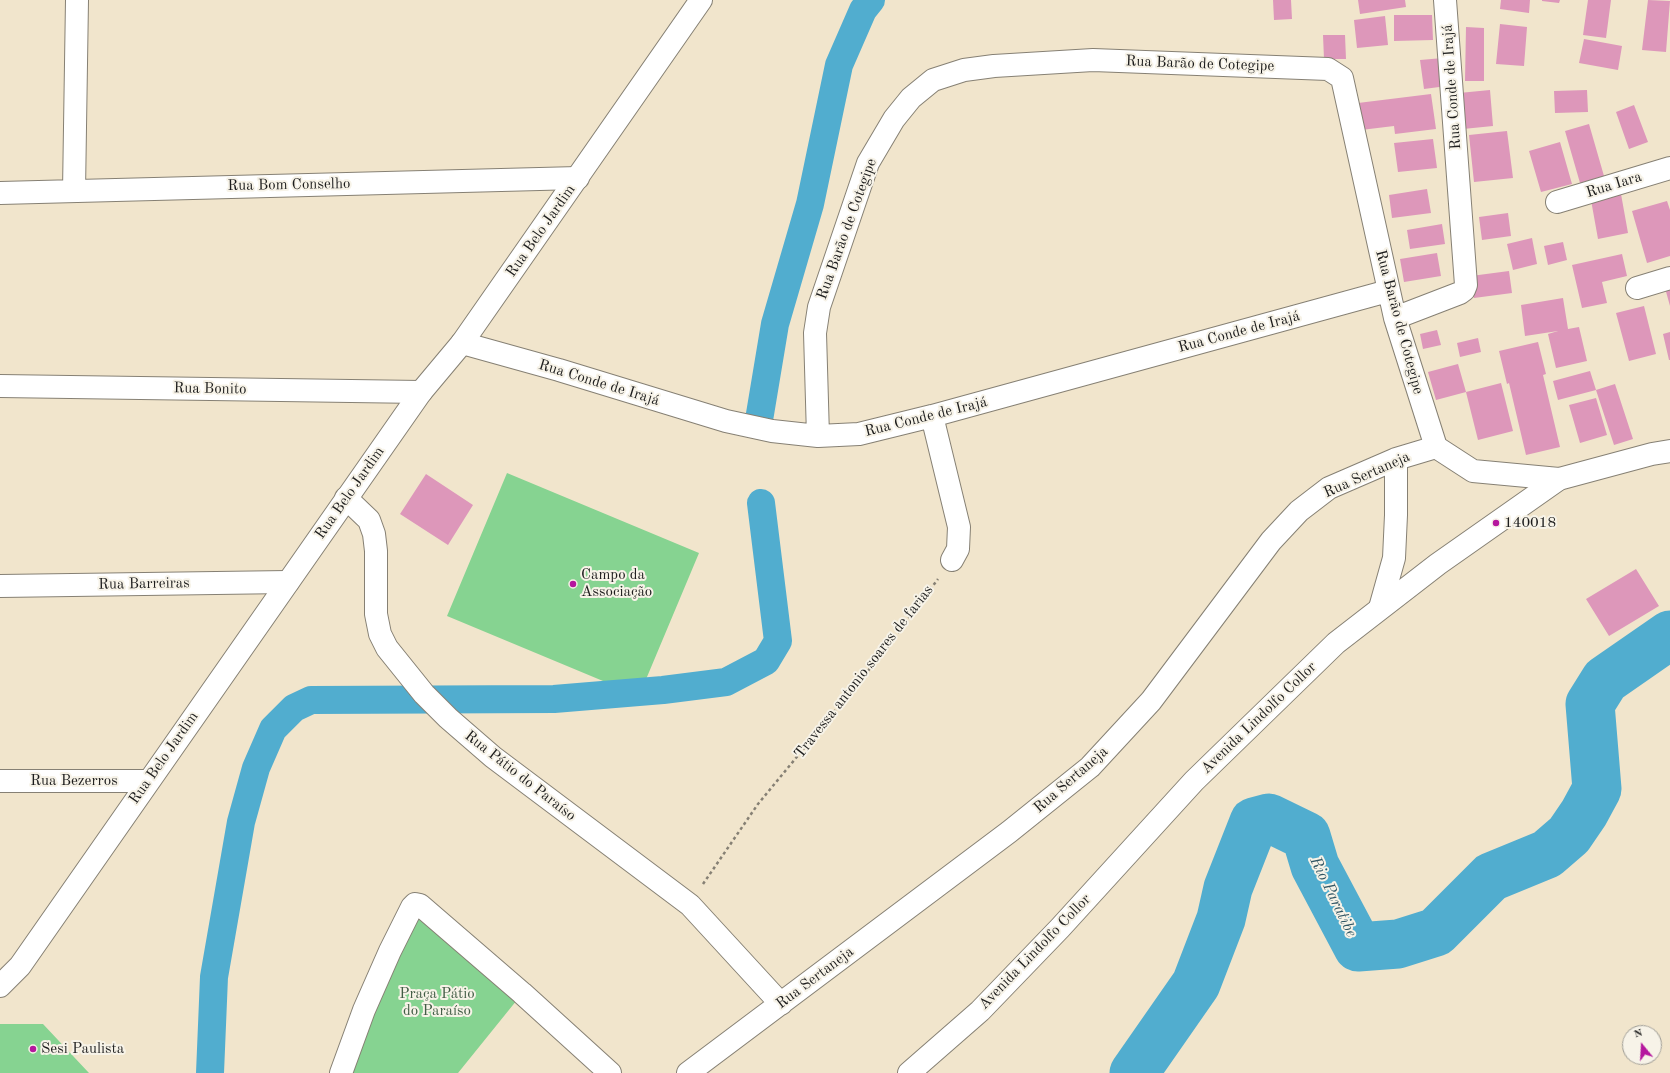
<!DOCTYPE html>
<meta charset="utf-8">
<style>
body{margin:0}
#map{position:relative;width:1670px;height:1073px;overflow:hidden;background:#f1e5cc;font-family:"Old Standard TT",serif}
canvas{display:block}
.north{position:absolute;left:1622px;top:1025px;width:40px;height:40px;box-sizing:border-box;background:#f7f3e8;border:1px solid #9f9d96;border-radius:50%;rotate:342deg;font-size:11px;font-weight:700;line-height:16px;text-align:center;color:#1c1c1c}
.north::after{content:'';display:block;margin:auto;width:14px;height:18px;background:#b5179e;clip-path:polygon(50% 0,100% 100%,50% 72%,0 100%)}
</style>
<div id="map">
<canvas width="1670" height="1073"></canvas>
<div class="north">N</div>
</div>
<script>
const g = document.querySelector('canvas').getContext('2d');
g.lineJoin = 'round';
function fill(path, color) { g.fillStyle = color; g.fill(path, 'evenodd'); }
const shape = rows => new Path2D(rows.map(r => 'M' + r).join(''));
function stroke(path, color, width, dash) { g.strokeStyle = color; g.lineWidth = width; g.lineCap = dash ? 'butt' : 'round'; g.setLineDash(dash || []); g.stroke(path); }
function label(font, color, halo, rows, align = 'center') {
  g.font = font + ' "Old Standard TT",serif'; g.lineWidth = 4; g.setLineDash([]); g.textBaseline = 'middle'; g.strokeStyle = halo; g.fillStyle = color; for (const [text, x, y, turn = 0] of rows) {
    g.save(); g.translate(x, y); g.rotate((+turn || 0) * Math.PI / 180); g.textAlign = isNaN(turn) ? turn : align; if (halo) g.strokeText(text, 0, 0); g.fillText(text, 0, 0); g.restore();
  }
}
const green = shape([
 [507,473,699,553,639,696,447,616],
 [415,905,521,995,458,1073,347,1073],
 [0,1024,43,1024,89,1073,0,1073]
]);
const canal = shape([
 [759,420,775,324,810,204,839,65,863,10,871,0],
 [210,1073,214,977,241,822,256,768,273,729,294,708,311,700,554,699,663,690,726,682,766,661,778,641,761,503]
]);
const river = shape([
 [1134,1073,1196,984,1221,919,1228,888,1254,822,1269,818,1306,836,1315,866,1358,947,1398,944,1436,932,1491,877,1547,854,1569,835,1584,813,1597,789,1590,704,1605,680,1670,635]
]);
const building = shape([
 [1273,0,1291,0,1292,19,1274,20],
 [1358,0,1405,0,1406,7,1360,14],
 [1501,0,1530,0,1529,13,1500,9],
 [1542,0,1560,0,1559,3,1542,1],
 [1588,0,1611,0,1606,38,1583,35],
 [1648,0,1670,1,1666,52,1642,50],
 [1394,15,1432,15,1433,40,1394,41],
 [1385,16,1388,45,1357,48,1354,20],
 [1500,24,1527,27,1524,66,1496,64],
 [1466,27,1484,28,1484,81,1465,81],
 [1323,35,1345,35,1346,59,1324,59],
 [1584,39,1622,46,1618,70,1579,63],
 [1443,58,1447,86,1424,89,1420,60],
 [1490,90,1493,126,1463,129,1459,93],
 [1587,90,1588,112,1555,113,1554,91],
 [1431,94,1436,129,1395,134,1394,126,1361,130,1358,103],
 [1634,105,1648,142,1629,149,1616,112],
 [1589,124,1604,176,1580,183,1565,131],
 [1507,131,1513,178,1474,182,1469,135],
 [1433,139,1437,168,1398,172,1394,143],
 [1560,142,1572,184,1541,192,1529,151],
 [1427,189,1431,213,1392,218,1389,195],
 [1621,194,1628,233,1598,239,1591,200],
 [1667,201,1670,210,1670,256,1647,263,1632,211],
 [1508,213,1511,236,1482,240,1479,217],
 [1442,224,1445,244,1410,249,1407,230],
 [1532,238,1537,264,1513,270,1507,244],
 [1563,242,1567,260,1548,265,1544,246],
 [1437,253,1441,276,1404,282,1400,259],
 [1622,254,1627,276,1602,282,1607,303,1582,308,1572,265],
 [1509,271,1512,293,1474,298,1471,276],
 [1670,286,1670,306,1665,288],
 [1563,298,1568,329,1579,327,1587,361,1556,368,1548,334,1558,331,1525,336,1521,305],
 [1644,306,1656,354,1629,361,1616,313],
 [1437,330,1441,345,1423,349,1420,334],
 [1670,332,1670,360,1669,360,1663,334],
 [1478,338,1481,352,1460,357,1457,343],
 [1538,342,1546,374,1543,375,1560,447,1526,455,1509,383,1507,384,1499,351],
 [1458,364,1466,392,1436,400,1428,372],
 [1590,371,1596,390,1558,400,1553,381],
 [1501,383,1513,431,1478,440,1466,392],
 [1615,384,1633,439,1614,445,1596,390],
 [1596,398,1607,435,1580,443,1569,405],
 [426,474,473,505,448,545,400,514],
 [1636,569,1659,606,1609,636,1586,599]
]);
const path = shape([
 [703,884,758,804,886,649,938,579]
]);
const street = shape([
 [74,191,77,0],
 [0,193,578,178],
 [1557,202,1670,168],
 [1637,288,1670,278],
 [1395,318,1460,293,1464,290,1466,285,1445,0],
 [462,343,559,370,726,421,772,431,818,436,859,434,932,416,1388,291],
 [0,386,421,392],
 [932,416,959,527,958,549,952,560],
 [818,436,815,333,819,307,868,163,894,119,911,98,933,80,964,70,994,66,1093,60,1328,69,1342,78,1395,318,1436,447,1473,471,1559,479],
 [346,498,369,520,374,534,376,551,376,614,380,634,387,648,424,694,448,718,493,757,690,905,781,1004],
 [0,586,288,582],
 [1380,608,1394,558,1396,515,1396,459],
 [0,781,148,781],
 [341,1073,364,1010,390,951,412,907,415,904,420,905,522,993,610,1073],
 [688,1073,1009,832,1090,767,1151,701,1271,541,1299,511,1329,488,1396,459,1436,447]
]);
const secondary = shape([
 [0,986,20,966,421,392,462,343,701,0],
 [909,1073,980,1011,1060,928,1194,781,1336,643,1438,564,1559,479,1652,454,1670,451]
]);
const markers = [
 [1496,523,4,"#b5179e"],
 [573,584,4,"#b5179e"],
 [33,1049,4,"#b5179e"]
];
const streetNames = [
 ["Rua Barão de Cotegipe",1200,64,2],
 ["Rua Conde de Irajá",1452,87,-94],
 ["Rua Bom Conselho",289,185,-1],
 ["Rua Iara",1614,185,-17],
 ["Rua Barão de Cotegipe",847,229,-70],
 ["Rua Belo Jardim",541,231,-55],
 ["Rua Barão de Cotegipe",1399,322,75],
 ["Rua Conde de Irajá",1239,332,-15],
 ["Rua Conde de Irajá",599,383,17],
 ["Rua Bonito",210,389,1],
 ["Rua Conde de Irajá",926,417,-14],
 ["Rua Sertaneja",1367,475,-24],
 ["Rua Belo Jardim",350,493,-55],
 ["Rua Barreiras",144,584,-1],
 ["Travessa antonio soares de farias",864,672,-52],
 ["Avenida Lindolfo Collor",1259,718,-44],
 ["Rua Belo Jardim",164,758,-55],
 ["Rua Pátio do Paraíso",520,776,38],
 ["Rua Sertaneja",1071,780,-41],
 ["Rua Bezerros",74,781],
 ["Avenida Lindolfo Collor",1035,952,-46],
 ["Rua Sertaneja",815,978,-37]
];
const poiNames = [
 ["140018",1504,523],
 ["Campo da",581,575],
 ["Associação",581,592],
 ["Sesi Paulista",41,1049]
];
const parkNames = [
 ["Praça Pátio",437,994],
 ["do Paraíso",437,1011]
];
const waterNames = [
 ["Rio Paratibe",1333,897,64]
];
fill(green, '#86d391');
stroke(canal, '#51adcf', 28);
stroke(river, '#51adcf', 49);
fill(building, '#dd97ba');
stroke(street, '#868074', 24);
stroke(secondary, '#868074', 24);
stroke(path, '#868074', 2.5, [3, 3]);
stroke(street, '#fff', 22);
stroke(secondary, '#fff', 22);
for (const [x, y, r, color] of markers) { const dot = new Path2D(); dot.arc(x, y, r, 0, 2 * Math.PI); g.fillStyle = color; g.fill(dot); stroke(dot, '#f7f3e8', 1.5); }
label('15px', '#1c1c1c', '#f7f3e8', streetNames);
label('15px', '#1c1c1c', '#f7f3e8', poiNames, 'left');
label('15px', '#415c45', '#f7f3e8', parkNames);
label('italic 16px', '#315664', '#f7f3e8', waterNames);
</script>
